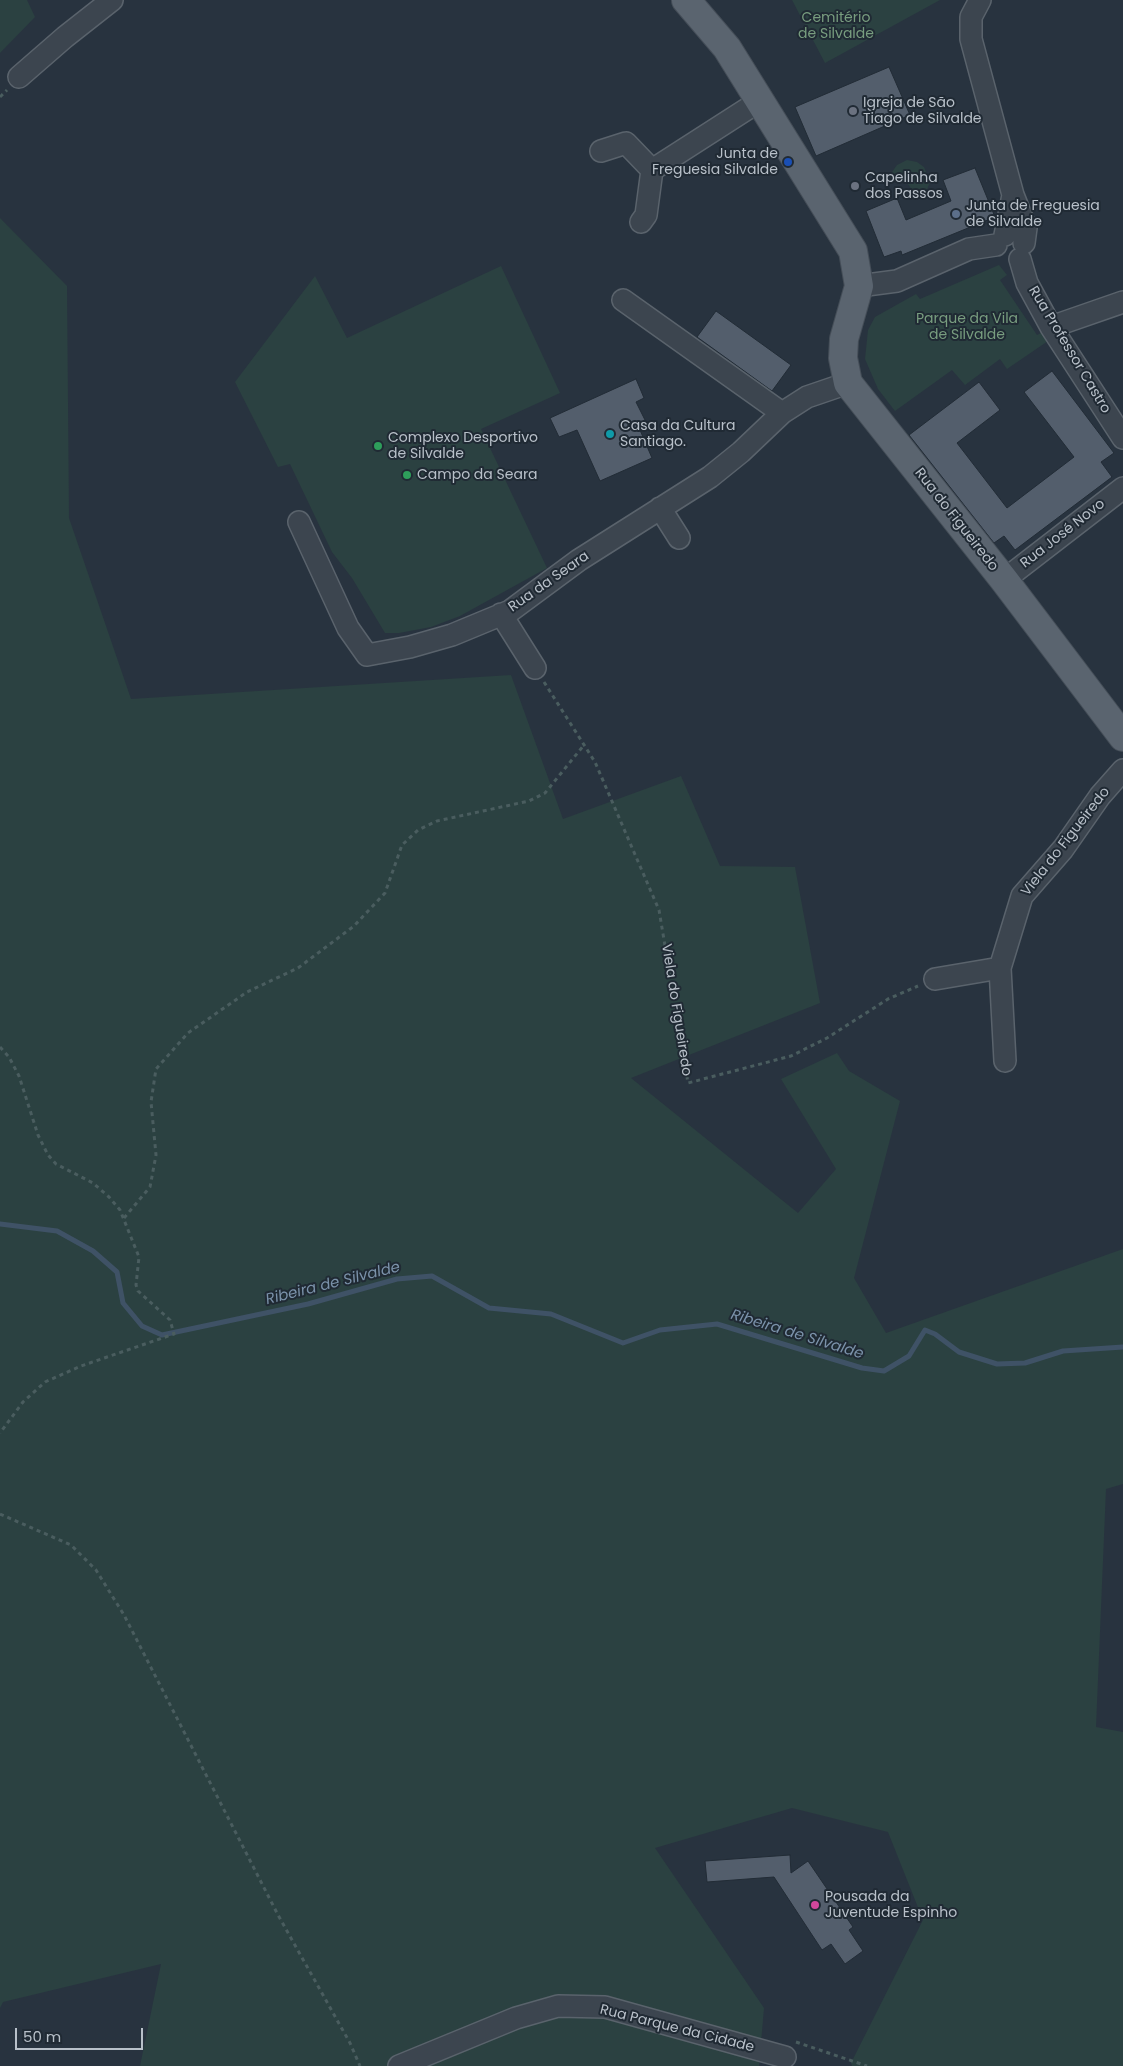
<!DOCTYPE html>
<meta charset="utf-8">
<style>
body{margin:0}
#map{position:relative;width:1123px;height:2066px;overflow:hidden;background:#28333f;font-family:Poppins,sans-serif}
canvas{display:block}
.scale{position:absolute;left:15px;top:2028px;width:128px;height:22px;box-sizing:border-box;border:2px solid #b8c0c9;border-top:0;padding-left:6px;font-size:15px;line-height:18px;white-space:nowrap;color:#b8c0c9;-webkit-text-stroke:4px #202a34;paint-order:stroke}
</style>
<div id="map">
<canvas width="1123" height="2066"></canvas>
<div class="scale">50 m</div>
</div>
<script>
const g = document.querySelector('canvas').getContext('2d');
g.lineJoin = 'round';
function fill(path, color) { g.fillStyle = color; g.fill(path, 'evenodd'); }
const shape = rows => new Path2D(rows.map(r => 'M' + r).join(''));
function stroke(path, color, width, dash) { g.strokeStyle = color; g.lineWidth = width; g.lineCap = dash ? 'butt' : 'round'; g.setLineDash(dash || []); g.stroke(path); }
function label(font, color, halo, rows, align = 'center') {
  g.font = font + ' Poppins,sans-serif'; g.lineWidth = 4; g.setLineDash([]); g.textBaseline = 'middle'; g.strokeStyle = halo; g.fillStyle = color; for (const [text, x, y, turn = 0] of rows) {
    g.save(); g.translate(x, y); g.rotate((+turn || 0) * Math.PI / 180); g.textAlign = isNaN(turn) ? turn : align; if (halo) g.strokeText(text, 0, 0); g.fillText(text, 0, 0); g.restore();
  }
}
const green = shape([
 [0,0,27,0,35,17,0,53],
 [792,0,940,0,825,63],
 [907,160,917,162,924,167,930,182,926,192,922,193,912,190,908,184,896,181,893,176,892,172,897,165],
 [0,218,67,286,69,518,131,699,511,675,563,819,681,776,720,866,795,867,820,1003,631,1078,798,1213,836,1169,781,1079,837,1053,849,1071,900,1101,854,1278,886,1333,1123,1249,1123,1484,1106,1489,1096,1727,1123,1732,1123,2066,852,2066,851,2063,923,1920,888,1832,792,1808,655,1848,764,2008,759,2066,140,2066,161,1964,3,2002,0,2008],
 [999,265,1007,275,1000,280,1037,335,1043,332,1048,341,1007,369,1000,359,965,385,952,370,895,411,878,389,865,359,868,330,875,317,916,294,920,299],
 [501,266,560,393,481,429,547,568,460,616,431,627,399,633,385,633,352,578,332,552,290,464,278,467,235,382,315,276,347,338]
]);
const stream = shape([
 [0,1224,57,1231,93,1251,117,1272,123,1303,142,1326,162,1335,308,1304,397,1279,432,1276,489,1308,551,1314,623,1343,660,1330,717,1324,862,1368,884,1371,909,1356,925,1330,935,1334,959,1352,997,1364,1025,1363,1063,1351,1123,1347]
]);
const building = shape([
 [889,67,910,115,816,156,795,107,889,67],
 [975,168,995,217,902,255,901,251,884,257,866,211,897,198,906,220,951,201,943,180,975,168],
 [716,311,791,365,772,391,697,337,716,311],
 [1052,371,1114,453,1101,462,1112,477,1015,550,1004,536,994,543,909,435,979,382,1000,410,957,443,1007,508,1074,457,1024,392,1052,371],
 [636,379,644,398,636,402,648,426,640,430,652,458,600,481,577,430,559,437,550,418,636,379],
 [790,1855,791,1873,808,1861,853,1927,849,1930,863,1951,845,1964,831,1944,822,1950,774,1877,707,1882,705,1861,790,1855]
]);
const path = shape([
 [0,97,7,90],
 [544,682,595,762,659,910,688,1083,791,1056,827,1038,888,999,918,986],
 [0,1047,9,1057,19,1076,38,1135,48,1155,56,1164,93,1183,109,1197,120,1210,139,1257,136,1285,138,1291,170,1320,174,1334,81,1366,45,1382,23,1402,0,1433],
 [124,1218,150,1187,156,1155,151,1102,156,1069,188,1033,247,992,298,968,354,926,385,893,402,845,418,830,437,821,529,801,545,793,584,745],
 [0,1514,71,1545,96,1570,124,1615,278,1915,350,2043,360,2066],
 [796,2042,867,2066]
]);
const minor = shape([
 [980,0,971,17,971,39,1013,195,1026,228,1024,243],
 [19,77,65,37,112,0],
 [601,151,626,143,652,170],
 [641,222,646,215,652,170,761,100],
 [1005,235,1013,195],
 [1020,259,1027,283,1051,327,1123,438],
 [859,286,897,281,969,249,996,245],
 [623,300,782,413],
 [1051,327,1123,302],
 [660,508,679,538],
 [299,522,348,628,367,655,410,647,452,635,510,611,579,560,710,477,741,452,782,413,807,397,848,383],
 [1004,580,1123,488],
 [501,614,535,668],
 [935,979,1000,968],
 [1005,1061,1000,968,1022,896,1063,849,1100,796,1123,770],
 [399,2066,516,2018,558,2006,605,2007,785,2057]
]);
const major = shape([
 [686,0,727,48,853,251,859,286,844,339,843,358,848,383,1004,580,1123,737]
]);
const markers = [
 [853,111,5,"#6b7280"],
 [788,162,5,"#1a4fb4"],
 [855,186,5,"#6b7280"],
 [956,214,5,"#5c6f8a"],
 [610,434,5,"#0f9aa8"],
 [378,446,5,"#2e9e5b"],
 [407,475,5,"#2e9e5b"],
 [815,1905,5,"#d1479c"]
];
const parkNames = [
 ["Cemitério",836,18],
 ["de Silvalde",836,34],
 ["Parque da Vila",967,319],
 ["de Silvalde",967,335]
];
const poiNames = [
 ["Igreja de São",863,103],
 ["Tiago de Silvalde",863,119],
 ["Junta de",778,154,"right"],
 ["Freguesia Silvalde",778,170,"right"],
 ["Capelinha",865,178],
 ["dos Passos",865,194],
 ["Junta de Freguesia",966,206],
 ["de Silvalde",966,222],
 ["Casa da Cultura",620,426],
 ["Santiago.",620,442],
 ["Complexo Desportivo",388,438],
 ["de Silvalde",388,454],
 ["Campo da Seara",417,475],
 ["Pousada da",825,1897],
 ["Juventude Espinho",825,1913]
];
const streetNames = [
 ["Rua Professor Castro",1069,350,59],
 ["Rua do Figueiredo",956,520,52],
 ["Rua José Novo",1063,534,-38],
 ["Rua da Seara",549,582,-35],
 ["Viela do Figueiredo",1066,842,-52],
 ["Viela do Figueiredo",676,1010,81],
 ["Rua Parque da Cidade",677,2029,14]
];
const waterNames = [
 ["Ribeira de Silvalde",333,1284,-14],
 ["Ribeira de Silvalde",797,1335,17]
];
fill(green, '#2b4141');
stroke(stream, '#3f5266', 5);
fill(building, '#535e6c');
stroke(building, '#222c36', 1);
stroke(minor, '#5a636c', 24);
stroke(major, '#454e58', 30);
stroke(path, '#4a5d5f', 3, [4, 4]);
stroke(minor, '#3c454f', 21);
stroke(major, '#5a646f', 28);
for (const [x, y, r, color] of markers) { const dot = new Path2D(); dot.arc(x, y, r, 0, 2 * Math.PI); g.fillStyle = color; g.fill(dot); stroke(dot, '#202a34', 2); }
label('14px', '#789d7f', '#202a34', parkNames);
label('14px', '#b8c0c9', '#202a34', poiNames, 'left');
label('14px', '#b8c0c9', '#202a34', streetNames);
label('italic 15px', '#7b92aa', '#202a34', waterNames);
</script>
